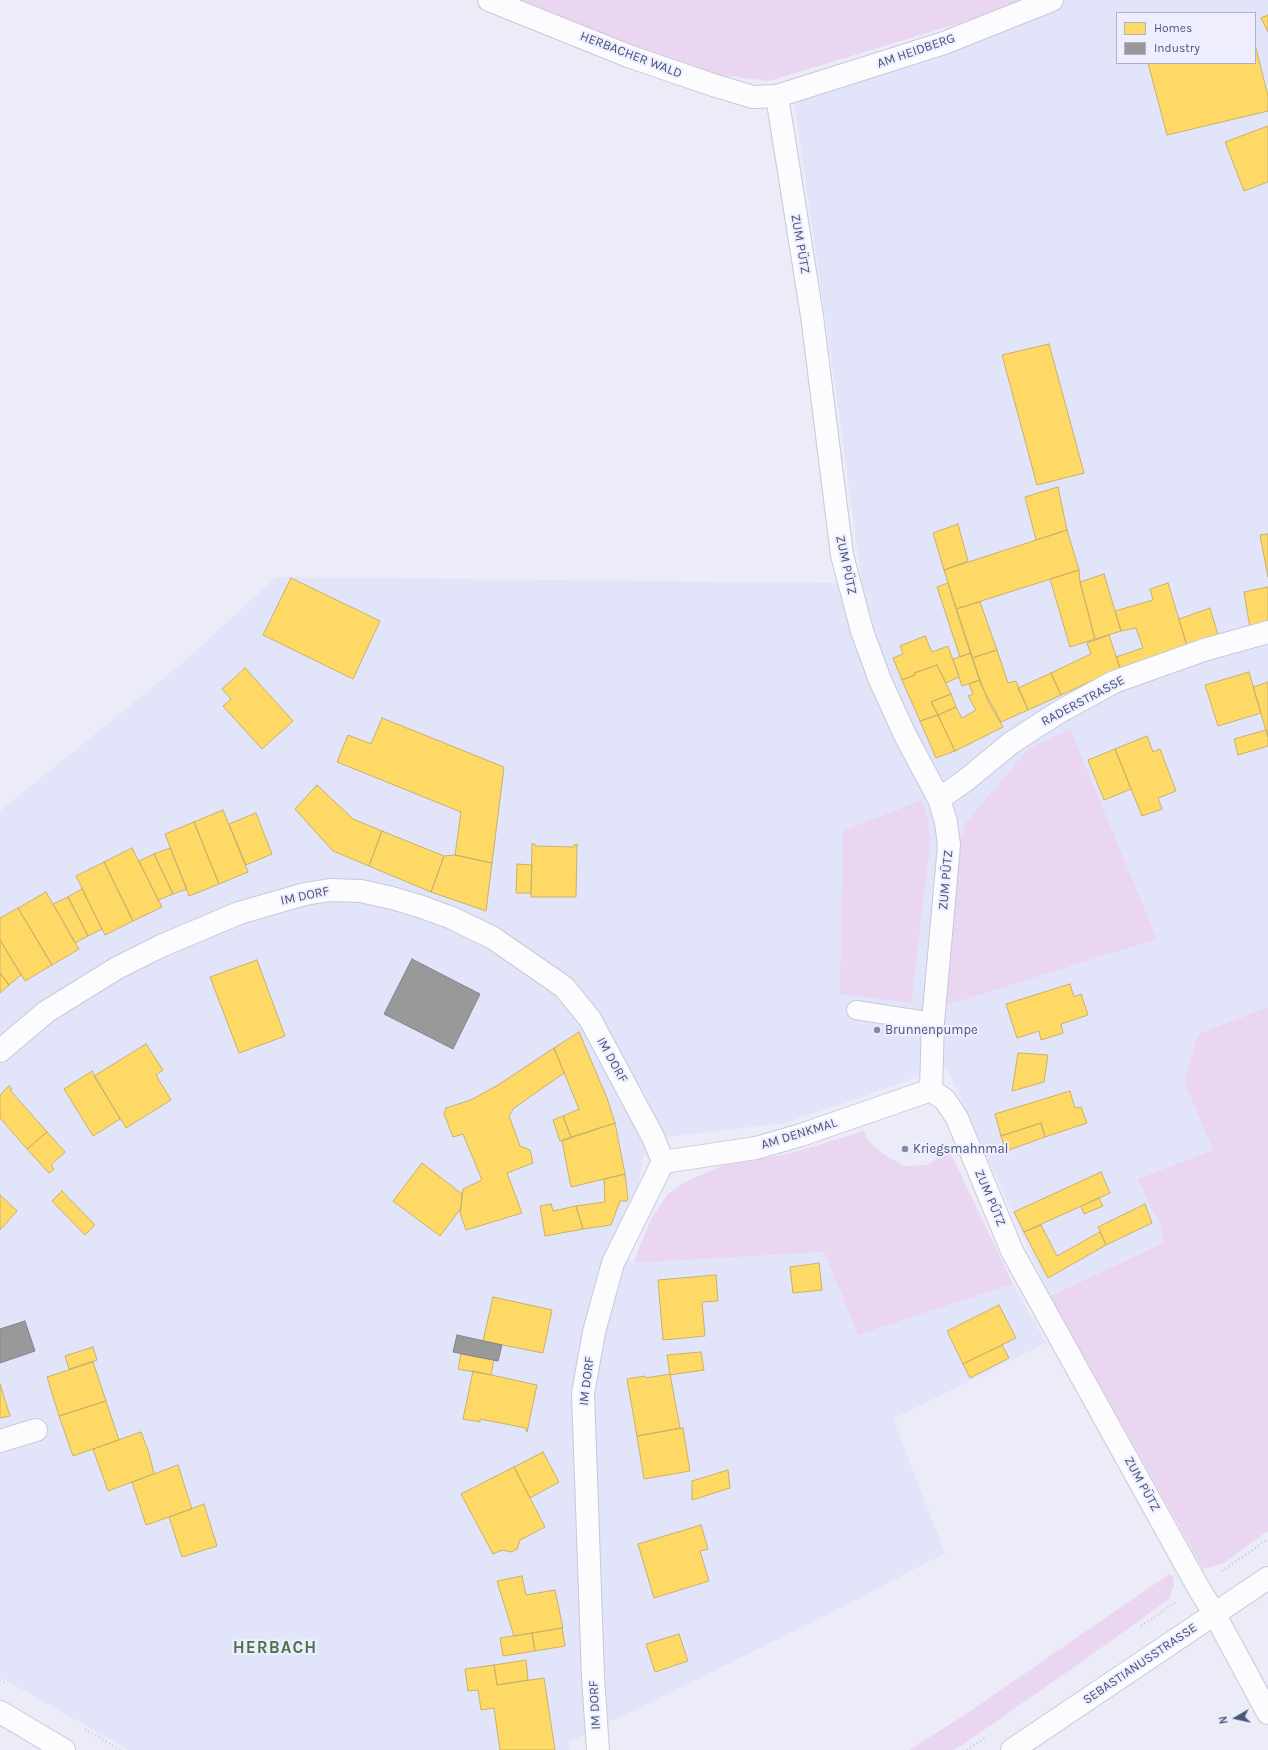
<!DOCTYPE html>
<meta charset="utf-8">
<style>
body{margin:0}
#map{position:relative;width:1268px;height:1750px;overflow:hidden;background:#ececf8;font-family:Karla,sans-serif}
canvas{display:block}
.legend{position:absolute;left:1116px;top:12px;width:140px;height:52px;box-sizing:border-box;background:#eef;border:1px solid #acb1c9;margin:0;padding:5px 7px;list-style:none;font-size:12px;color:#495678}
.legend li{display:flex;align-items:center;gap:8px;height:20px}
.legend b{width:20px;border:1px solid #acb1c9}
.north{position:absolute;left:1216px;top:1698px;width:40px;height:40px;-webkit-text-stroke:3px #eef;paint-order:stroke;rotate:261deg;font-size:11px;font-weight:700;line-height:16px;text-align:center;color:#495678}
.north::after{content:'';display:block;margin:auto;width:14px;height:18px;background:#495678;clip-path:polygon(50% 0,100% 100%,50% 72%,0 100%)}
</style>
<div id="map">
<canvas width="1268" height="1750"></canvas>
<ul class="legend">
<li><b style="height:11px;background:#ffd966"></b>Homes</li>
<li><b style="height:11px;background:#999"></b>Industry</li>
</ul>
<div class="north">N</div>
</div>
<script>
const g = document.querySelector('canvas').getContext('2d');
g.lineJoin = 'round';
function fill(path, color) { g.fillStyle = color; g.fill(path, 'evenodd'); }
const shape = rows => new Path2D(rows.map(r => 'M' + r).join(''));
function stroke(path, color, width, dash) { g.strokeStyle = color; g.lineWidth = width; g.lineCap = dash ? 'butt' : 'round'; g.setLineDash(dash || []); g.stroke(path); }
function label(font, color, halo, rows, align = 'center') {
  g.font = font + ' Karla,sans-serif'; g.lineWidth = 4; g.setLineDash([]); g.textBaseline = 'middle'; g.strokeStyle = halo; g.fillStyle = color; for (const [text, x, y, turn = 0] of rows) {
    g.save(); g.translate(x, y); g.rotate((+turn || 0) * Math.PI / 180); g.textAlign = isNaN(turn) ? turn : align; if (halo) g.strokeText(text, 0, 0); g.fillText(text, 0, 0); g.restore();
  }
}
const residential = shape([
 [987,0,1268,0,1268,1007,1198,1034,1184,1082,1213,1150,1137,1179,1159,1222,1164,1241,1050,1296,946,1066,862,1097,784,1123,667,1137,643,1156,637,1193,611,1243,633,1263,824,1252,858,1335,1013,1284,1046,1343,893,1419,945,1553,831,1613,568,1743,569,1750,129,1750,0,1677,0,811,185,661,276,577,833,583,861,578,839,412,793,94,993,35],
 [1117,13,1255,13,1255,63,1117,63]
]);
const green = shape([
 [505,0,1023,0,1023,4,769,81,710,74],
 [1070,729,1157,939,940,1007,953,862,965,824,1028,749],
 [922,800,928,819,930,844,911,1003,840,994,843,831],
 [1268,1007,1268,1531,1222,1564,1203,1569,1050,1296,1164,1242,1159,1222,1137,1179,1213,1150,1184,1082,1198,1034],
 [864,1131,868,1141,883,1154,904,1166,927,1165,949,1150,1013,1284,858,1335,824,1252,633,1263,652,1217,668,1194,685,1182,724,1165,788,1154],
 [1169,1574,1173,1577,1174,1586,1169,1599,1097,1651,961,1746,953,1750,909,1750,963,1716]
]);
const homes = shape([
 [1268,15,1268,32,1261,18,1268,15],
 [1255,44,1268,96,1268,111,1167,135,1148,63,1255,63,1255,44],
 [1268,126,1268,182,1244,191,1225,142,1268,126],
 [1049,344,1084,473,1037,485,1002,355,1049,344],
 [1058,487,1067,530,1036,540,1025,497,1058,487],
 [958,524,968,561,944,570,933,533,958,524],
 [1067,530,1079,570,956,609,944,570,1067,530],
 [1268,534,1268,577,1260,535,1268,534],
 [1079,570,1080,582,1095,639,1070,647,1050,579,1079,570],
 [1104,574,1121,631,1095,639,1080,582,1104,574],
 [291,578,380,621,353,679,263,635,291,578],
 [948,583,971,653,960,657,937,587,948,583],
 [1168,583,1187,646,1120,668,1116,657,1143,648,1136,628,1121,631,1115,611,1153,600,1150,589,1168,583],
 [1268,587,1268,624,1250,628,1244,592,1268,587],
 [980,602,997,650,972,658,956,609,980,602],
 [1210,608,1218,635,1187,646,1179,619,1210,608],
 [1109,635,1120,668,1061,695,1051,673,1091,654,1087,643,1109,635],
 [925,636,932,652,948,646,959,677,946,683,937,665,914,673,915,675,902,680,893,658,903,654,900,646,925,636],
 [997,650,1008,683,1016,681,1028,710,1001,722,981,685,972,658,997,650],
 [971,653,980,680,962,686,953,659,971,653],
 [937,665,951,694,931,702,938,715,920,721,902,680,915,675,914,673,937,665],
 [245,668,293,721,262,749,223,706,231,699,222,689,245,668],
 [1249,672,1261,713,1218,726,1205,685,1249,672],
 [1051,673,1061,695,1028,710,1018,688,1051,673],
 [980,680,989,703,1003,727,955,751,938,715,956,707,962,718,976,710,968,696,973,694,969,684,980,680],
 [1268,682,1268,737,1253,687,1268,682],
 [951,694,956,707,938,715,931,702,951,694],
 [938,715,955,751,936,758,920,721,938,715],
 [382,718,504,767,492,863,455,855,461,812,337,762,348,735,371,744,382,718],
 [1266,730,1268,737,1268,746,1238,755,1234,739,1266,730],
 [1147,736,1153,752,1160,749,1176,791,1158,798,1162,809,1142,816,1115,749,1147,736],
 [1115,749,1131,789,1104,800,1088,760,1115,749],
 [317,785,353,819,382,831,369,866,333,851,295,809,317,785],
 [223,810,248,872,219,884,194,822,223,810],
 [256,813,272,854,246,865,229,824,256,813],
 [194,822,219,884,189,896,165,834,194,822],
 [382,831,444,856,431,892,369,866,382,831],
 [532,844,535,844,535,846,574,847,574,845,577,844,576,897,531,897,532,844],
 [132,848,162,907,133,921,104,862,132,848],
 [170,848,187,889,173,894,154,854,170,848],
 [154,854,173,894,158,900,139,861,154,854],
 [455,855,492,863,486,911,431,892,444,856,455,855],
 [104,862,133,921,105,935,76,876,104,862],
 [517,864,532,865,531,893,516,893,517,864],
 [82,889,102,929,88,936,68,897,82,889],
 [46,892,79,949,52,965,18,908,46,892],
 [68,897,88,936,75,943,53,904,68,897],
 [18,908,52,965,25,981,0,940,0,918,18,908],
 [0,940,21,975,9,985,0,973,0,940],
 [257,960,285,1036,239,1053,210,977,257,960],
 [0,973,9,985,0,993,0,973],
 [1070,984,1074,997,1081,994,1088,1015,1061,1024,1063,1033,1041,1040,1039,1031,1017,1038,1006,1004,1070,984],
 [579,1032,607,1098,615,1123,571,1137,563,1116,579,1109,554,1048,579,1032],
 [146,1044,163,1070,156,1075,171,1100,126,1128,94,1076,146,1044],
 [554,1048,564,1073,514,1108,509,1116,520,1146,530,1150,533,1163,507,1173,522,1213,466,1230,460,1213,463,1189,482,1180,463,1134,453,1137,444,1114,446,1108,471,1100,498,1085,554,1048],
 [1018,1053,1048,1055,1044,1082,1012,1091,1018,1053],
 [92,1071,120,1119,93,1136,64,1089,92,1071],
 [9,1086,12,1089,10,1090,47,1132,27,1149,0,1118,0,1095,9,1086],
 [1070,1091,1075,1108,1081,1107,1087,1123,1045,1137,1041,1123,1001,1136,995,1114,1070,1091],
 [563,1116,571,1137,560,1141,553,1120,563,1116],
 [615,1123,625,1174,571,1187,562,1141,615,1123],
 [1041,1123,1045,1137,1006,1151,1001,1136,1041,1123],
 [47,1132,65,1152,51,1165,54,1169,49,1173,27,1149,47,1132],
 [422,1163,462,1194,461,1208,440,1236,393,1201,422,1163],
 [1101,1172,1110,1193,1024,1232,1014,1212,1101,1172],
 [625,1174,628,1199,627,1201,620,1201,611,1225,583,1229,576,1206,605,1202,604,1179,625,1174],
 [62,1191,95,1225,85,1235,52,1201,62,1191],
 [0,1195,17,1211,0,1230,0,1195],
 [1099,1198,1103,1206,1084,1214,1081,1206,1099,1198],
 [551,1204,553,1211,576,1206,583,1229,545,1236,540,1206,551,1204],
 [1145,1204,1152,1223,1106,1245,1098,1227,1145,1204],
 [1041,1225,1057,1256,1100,1232,1106,1245,1048,1278,1024,1232,1041,1225],
 [819,1263,822,1290,793,1293,790,1267,819,1263],
 [716,1275,718,1301,702,1302,705,1336,663,1340,658,1280,716,1275],
 [493,1297,552,1310,543,1353,483,1341,493,1297],
 [999,1305,1016,1338,963,1364,947,1331,999,1305],
 [1002,1345,1009,1358,970,1378,963,1364,1002,1345],
 [93,1347,97,1360,69,1369,65,1356,93,1347],
 [701,1352,704,1370,670,1375,667,1355,701,1352],
 [461,1354,494,1360,491,1375,458,1369,461,1354],
 [93,1362,106,1401,59,1416,47,1377,93,1362],
 [473,1371,537,1385,527,1432,526,1431,526,1428,480,1419,480,1422,463,1419,473,1371],
 [670,1374,680,1428,637,1436,627,1379,645,1376,646,1378,670,1374],
 [0,1384,10,1416,0,1418,0,1384],
 [106,1401,119,1440,73,1456,59,1416,106,1401],
 [683,1428,690,1471,644,1479,637,1436,683,1428],
 [141,1432,149,1453,154,1474,108,1491,93,1449,141,1432],
 [543,1452,559,1482,530,1498,514,1467,543,1452],
 [178,1465,192,1509,146,1525,132,1482,178,1465],
 [514,1467,545,1527,520,1540,517,1549,511,1552,502,1550,493,1554,461,1494,514,1467],
 [728,1470,730,1488,692,1500,692,1481,728,1470],
 [204,1504,217,1546,182,1557,169,1517,204,1504],
 [701,1525,708,1549,700,1551,709,1581,654,1598,638,1544,701,1525],
 [522,1576,526,1595,555,1590,563,1628,514,1636,497,1581,522,1576],
 [562,1628,565,1646,535,1651,532,1633,562,1628],
 [532,1633,535,1651,503,1656,500,1638,532,1633],
 [679,1634,688,1661,655,1672,646,1644,679,1634],
 [526,1660,528,1680,497,1685,494,1665,526,1660],
 [494,1665,497,1685,544,1678,555,1750,500,1750,494,1708,481,1710,478,1690,468,1691,465,1669,494,1665]
]);
const industry = shape([
 [412,959,480,994,453,1049,384,1014,412,959],
 [25,1321,35,1351,0,1363,0,1329,25,1321],
 [457,1335,502,1345,498,1361,453,1352,457,1335]
]);
const path = shape([
 [1222,1571,1268,1539],
 [1141,1626,1175,1603],
 [0,1680,6,1683],
 [85,1729,120,1750],
 [967,1750,986,1737]
]);
const lane = shape([
 [856,1010,933,1022]
]);
const street = shape([
 [489,0,631,57,713,85,753,97,777,96,856,71,944,43,1052,0],
 [777,96,812,316,842,555,862,631,880,680,905,735,939,799,946,822,949,845,933,1022,931,1090],
 [939,799,966,780,1011,743,1059,712,1114,682,1204,650,1268,632],
 [0,1051,46,1012,117,968,161,946,239,913,305,894,330,890,361,891,392,898,419,906,452,918,493,938,564,987,590,1019,653,1137,663,1162,613,1263,594,1332,583,1393,593,1677,598,1750],
 [931,1090,945,1100,957,1118,1012,1251,1198,1587,1215,1615],
 [663,1162,756,1148,801,1135,931,1090],
 [0,1441,36,1430]
]);
const secondary = shape([
 [1215,1615,1268,1713],
 [0,1712,64,1750],
 [1012,1750,1268,1578]
]);
const markers = [
 [877,1030,4,"#828aa5"],
 [905,1149,4,"#828aa5"]
];
const streetNames = [
 ["AM HEIDBERG",916,51,-19],
 ["HERBACHER WALD",631,55,21],
 ["ZUM PÜTZ",800,244,80],
 ["ZUM PÜTZ",846,565,78],
 ["RADERSTRASSE",1083,701,-28],
 ["ZUM PÜTZ",946,880,-85],
 ["IM DORF",305,896,-12],
 ["IM DORF",612,1060,61],
 ["AM DENKMAL",799,1134,-17],
 ["ZUM PÜTZ",990,1198,67],
 ["IM DORF",587,1381,-83],
 ["ZUM PÜTZ",1142,1484,61],
 ["SEBASTIANUSSTRASSE",1140,1664,-34],
 ["IM DORF",595,1705,-93]
];
const poiNames = [
 ["Brunnenpumpe",885,1030],
 ["Kriegsmahnmal",913,1149]
];
const districtNames = [
 ["HERBACH",275,1648]
];
fill(residential, '#e2e4f9');
fill(green, '#ebd6f1');
fill(homes, '#ffd966');
stroke(homes, '#c8b26b', 1);
fill(industry, '#999');
stroke(industry, '#81858f', 1);
stroke(lane, '#c6c9d8', 20);
stroke(street, '#c6c9d8', 24);
stroke(secondary, '#c7cad9', 24);
stroke(path, '#c8ccd7', 2.5, [1, 3]);
stroke(lane, '#fcfcfe', 18);
stroke(street, '#fcfcfe', 22);
stroke(secondary, '#fcfcfe', 22);
for (const [x, y, r, color] of markers) { const dot = new Path2D(); dot.arc(x, y, r, 0, 2 * Math.PI); g.fillStyle = color; g.fill(dot); stroke(dot, '#eef', 1.5); }
label('13px', '#495678', '#eef', streetNames);
label('13px', '#495678', '#eef', poiNames, 'left');
g.letterSpacing = '1px';
label('bold 17px', '#4c724d', '#eef', districtNames);
g.letterSpacing = '0px';
</script>
